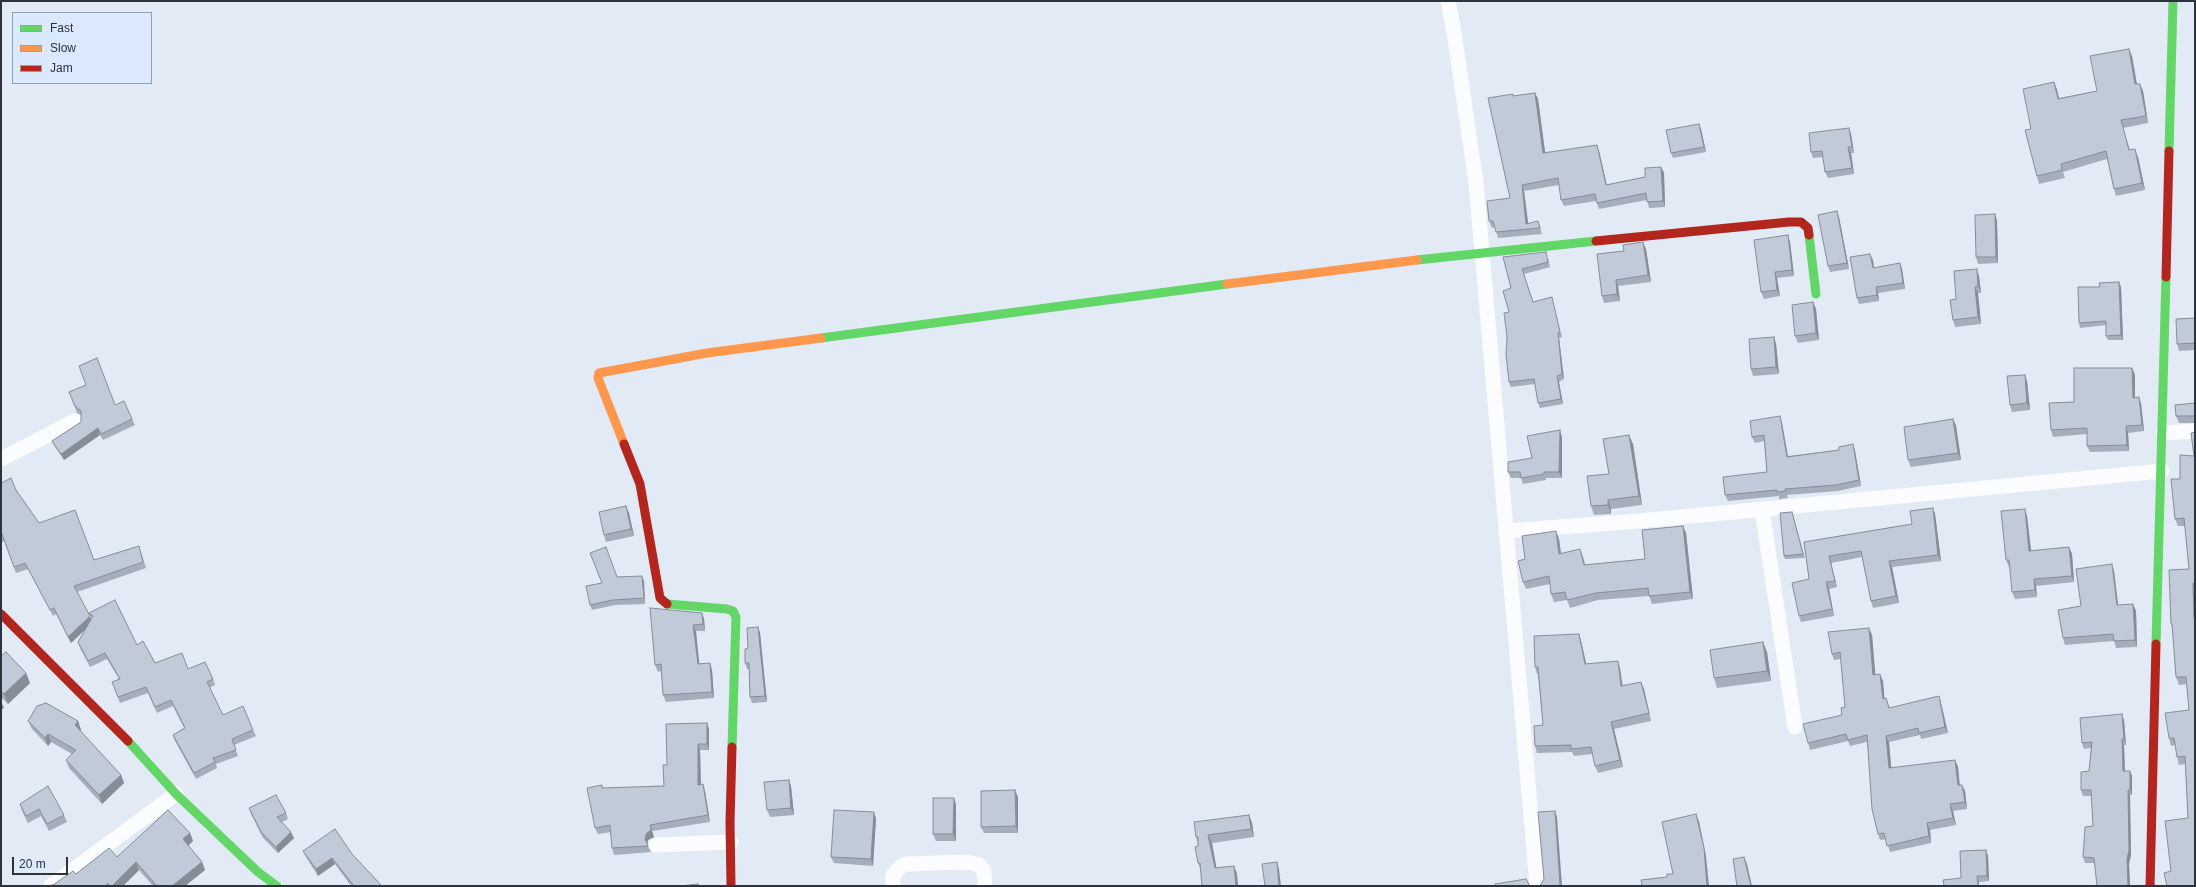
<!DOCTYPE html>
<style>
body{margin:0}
#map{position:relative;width:2196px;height:887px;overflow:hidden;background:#e2eaf6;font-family:Helvetica,sans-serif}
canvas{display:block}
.frame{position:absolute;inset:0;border:2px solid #2c333d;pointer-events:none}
.legend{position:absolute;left:12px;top:12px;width:140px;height:72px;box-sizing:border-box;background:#dae9fe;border:1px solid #94a0b1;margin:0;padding:5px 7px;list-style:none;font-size:12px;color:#2c333d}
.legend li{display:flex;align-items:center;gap:8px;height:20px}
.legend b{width:20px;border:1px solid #94a0b1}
.scale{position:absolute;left:12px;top:857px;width:56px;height:18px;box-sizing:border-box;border:2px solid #2c333d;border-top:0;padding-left:5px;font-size:12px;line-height:14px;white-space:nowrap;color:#2c333d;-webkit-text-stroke:3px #dae9fe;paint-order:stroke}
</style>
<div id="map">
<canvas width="2196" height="887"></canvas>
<div class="frame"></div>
<ul class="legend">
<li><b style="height:5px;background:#63d668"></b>Fast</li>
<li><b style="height:5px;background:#ff974d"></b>Slow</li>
<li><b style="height:5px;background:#b3261e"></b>Jam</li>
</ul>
<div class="scale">20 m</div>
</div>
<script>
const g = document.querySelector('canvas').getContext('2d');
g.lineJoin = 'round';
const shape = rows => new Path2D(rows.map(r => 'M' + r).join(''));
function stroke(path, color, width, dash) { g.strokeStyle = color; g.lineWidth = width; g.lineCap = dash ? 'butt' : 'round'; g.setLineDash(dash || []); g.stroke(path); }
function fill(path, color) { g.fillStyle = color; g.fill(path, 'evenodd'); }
const street = shape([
 [1448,1,1454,32,1476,183,1537,886],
 [2163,433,2195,431],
 [1,459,75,421],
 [1762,510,1795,727],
 [1506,531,1639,521,2162,471],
 [656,845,731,842],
 [51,886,176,794],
 [893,886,893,875,900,867,906,864,968,862,979,865,984,871,985,886]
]);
const fast = shape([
 [2169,151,2173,1],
 [1809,235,1816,294],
 [1417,260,1596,241],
 [821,338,1227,284],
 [667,604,727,609,733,611,736,617,732,747],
 [2156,644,2166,277],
 [128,741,176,794,258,872,277,886]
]);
const slow = shape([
 [1227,284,1417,260],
 [624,444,598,378,599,373,707,353,821,338]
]);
const jam = shape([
 [1596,241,1789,222,1801,222,1808,228,1809,235],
 [2166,277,2169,151],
 [624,444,640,484,660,598,667,604],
 [1,614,128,741],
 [731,886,730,822,732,747],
 [2150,886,2156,644]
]);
const wall = shape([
 [2132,56,2137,84,2143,91,2148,123,2123,128,2130,150,2138,157,2145,190,2116,196,2114,189,2107,159,2063,172,2065,178,2039,184,2037,176,2031,129,2054,82,2057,90,2059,98,2097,91],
 [1535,93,1538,99,1545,152,1599,151,1607,185,1645,177,1661,167,1664,173,1665,207,1649,208,1647,200,1599,209,1596,201,1564,206,1561,200,1559,185,1524,191,1528,223,1540,227,1542,234,1498,238,1495,227,1492,228,1489,221,1510,198,1514,96],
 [1701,129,1706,152,1673,158,1671,153],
 [1851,134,1854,153,1851,153,1854,174,1828,178,1825,172,1823,157,1813,158,1811,152],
 [1995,214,1997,221,1998,263,1978,264,1976,257],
 [1839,217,1849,269,1830,272,1828,266],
 [1790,242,1794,276,1777,278,1780,296,1764,299,1761,292],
 [1646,249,1651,282,1618,286,1620,301,1604,303,1602,296,1597,254],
 [1503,257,1548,258,1550,267,1524,274,1533,302,1552,297,1553,303,1562,337,1559,338,1564,379,1559,382,1563,404,1540,408,1538,403,1535,384,1511,387,1509,382,1509,312,1511,288],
 [1873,260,1874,268,1902,269,1905,289,1878,293,1879,301,1859,304,1857,298],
 [1979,276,1981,293,1978,293,1981,324,1955,327,1953,320,1956,299],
 [2121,287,2123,340,2108,340,2106,336,2106,325,2080,328,2079,323],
 [1813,302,1816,309,1819,340,1798,343,1795,336],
 [2195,318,2195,350,2179,351,2177,344],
 [1774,337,1776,344,1779,374,1753,376,1751,369],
 [2132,368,2135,375,2135,397,2141,403,2144,431,2128,433,2129,451,2090,452,2087,446,2087,434,2053,437,2051,430,2074,402],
 [2025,375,2027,381,2030,410,2012,412,2010,405],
 [69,392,115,405,132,419,135,425,103,440,100,435,64,460,55,447,52,441,81,422,81,415,77,413],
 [2195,403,2195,423,2179,423,2176,416],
 [1953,419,1956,426,1961,460,1911,467,1908,460],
 [1782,423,1788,456,1839,450,1853,444,1855,451,1861,486,1838,491,1787,495,1788,498,1779,499,1779,496,1728,501,1725,495,1767,472,1764,441,1755,443,1752,437],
 [2195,432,2195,886,2171,871,2188,818,2185,764,2179,765,2177,757,2175,745,2171,746,2169,738,2189,710,2187,684,2179,685,2176,677,2173,629,2171,624,2189,569,2185,526,2178,526,2175,519,2180,479,2194,456],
 [1562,437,1562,478,1546,478,1546,480,1523,484,1521,478,1511,478,1508,472,1532,458],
 [1633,444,1642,505,1611,509,1611,514,1594,515,1591,506,1609,474],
 [1,483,16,490,39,523,94,560,139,546,146,568,77,592,91,620,92,619,89,613,137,645,155,663,188,669,213,679,215,685,209,688,223,715,253,730,256,736,234,745,238,756,216,764,217,768,196,779,175,741,173,735,184,728,173,706,157,713,148,693,120,703,112,682,119,679,107,659,90,667,80,648,78,642,86,629,71,643,56,614,53,616,28,569,16,573,4,541,1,543],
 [1933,508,1935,514,1941,561,1892,567,1899,603,1873,608,1871,601,1862,557,1831,563,1837,587,1829,589,1834,616,1801,622,1799,616,1809,579,1804,542,1912,524],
 [629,513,634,536,606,542,604,535],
 [1793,515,1805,558,1785,559,1784,556],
 [2027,516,2031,551,2069,547,2072,554,2074,582,2036,586,2037,597,2015,599,2012,592,2010,567,2009,567,2006,560],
 [1683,526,1686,533,1693,599,1652,604,1649,596,1598,600,1570,608,1567,600,1554,602,1551,594,1550,584,1526,589,1523,582,1525,559,1559,539,1561,554,1580,549,1585,565,1645,559],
 [2114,571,2118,605,2133,604,2136,611,2137,647,2116,648,2114,641,2065,645,2063,638,2081,606],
 [617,577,644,581,645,604,615,605,592,610,590,605,602,583],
 [702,613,704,619,705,631,696,631,699,664,710,663,712,670,714,698,666,702,663,695,661,671,658,672,655,665],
 [758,627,760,633,767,702,752,703,750,697,749,669,747,669,745,663,748,648],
 [1579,634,1581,641,1586,664,1620,668,1623,686,1641,682,1644,689,1651,721,1614,729,1623,767,1598,773,1595,766,1593,754,1574,756,1572,752,1537,753,1535,746,1543,725,1538,674,1537,674,1535,667],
 [1872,635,1875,675,1883,681,1884,698,1886,698,1890,708,1939,696,1941,703,1948,733,1921,739,1920,735,1889,742,1891,768,1955,760,1958,767,1960,785,1965,791,1967,809,1953,811,1956,825,1930,830,1931,843,1890,852,1886,839,1880,840,1878,834,1867,742,1850,746,1848,741,1810,750,1808,743,1842,715,1845,707,1841,659,1834,660,1832,654],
 [1767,652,1771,681,1717,688,1714,678],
 [1,656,26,673,30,683,8,704,2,698,1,699],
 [2124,720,2126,745,2124,745,2125,771,2130,771,2132,776,2132,795,2130,795,2131,855,2129,864,2130,886,2097,886,2095,863,2085,863,2083,857,2093,826,2092,796,2083,796,2081,790,2089,771,2091,748,2084,749,2082,743],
 [28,721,78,721,81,730,80,731,121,775,124,783,102,804,69,768,66,760,72,754,51,742,48,746,32,729],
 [707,723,709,729,709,750,700,750,701,785,703,784,705,791,710,822,652,831,654,837,648,840,647,844,651,852,614,855,612,848,611,832,598,834,595,828,602,785,603,788,664,786],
 [789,780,791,786,794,815,770,817,767,810],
 [1018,797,1018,833,984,833,981,827],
 [20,804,64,815,67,822,49,831,41,816,28,823,22,811],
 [956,804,956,841,936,841,933,834],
 [249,808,286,813,288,819,282,822,294,838,278,853,263,838,251,814],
 [874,812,876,819,873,866,834,863,831,857],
 [1249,815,1252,823,1254,837,1212,843,1216,868,1234,866,1237,874,1238,886,1202,886,1201,871,1198,863,1198,844,1196,837],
 [190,833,193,841,188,846,202,862,205,870,185,886,153,886,139,870,123,886,43,886,53,885,76,874,117,857],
 [1986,850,1988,856,1989,881,1979,882,1961,878],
 [303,851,352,854,382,886,351,886,335,864,318,876,306,857]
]);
const shadedWall = shape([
 [2129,49,2132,56,2138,92,2135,84],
 [2054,82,2057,90,2061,106,2058,99],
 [2140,84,2143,91,2148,123,2146,116],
 [1535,93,1538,99,1546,159,1543,153],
 [1699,124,1701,129,1706,152,1704,147],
 [1849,128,1851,134,1854,153,1852,147],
 [1597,145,1599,151,1608,191,1606,185],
 [1848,147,1851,153,1854,174,1852,168],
 [2135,149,2138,157,2145,190,2142,183],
 [1661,167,1664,173,1665,207,1663,201],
 [1522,185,1524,191,1529,230,1526,224],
 [1837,211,1839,217,1849,269,1847,263],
 [1995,214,1997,221,1998,263,1996,257],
 [1788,235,1790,242,1794,276,1792,270],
 [1643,242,1646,249,1651,282,1648,275],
 [1870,254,1873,260,1875,274,1873,268],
 [1900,263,1902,269,1905,289,1903,283],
 [1977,269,1979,276,1981,293,1978,286],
 [1775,272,1777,278,1780,296,1777,290],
 [1616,280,1618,286,1620,301,1617,294],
 [2119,282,2121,287,2123,340,2121,335],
 [1876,287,1878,293,1879,301,1877,295],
 [1975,287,1978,293,1981,324,1978,317],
 [1813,302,1816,309,1819,340,1816,333],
 [1558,333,1559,338,1564,379,1562,374],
 [1774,337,1776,344,1779,374,1776,367],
 [2132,368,2135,375,2135,404,2133,398],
 [2025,375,2027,381,2030,410,2027,403],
 [1557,376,1559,382,1563,404,1561,399],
 [2139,397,2141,403,2144,431,2142,425],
 [1780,416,1782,423,1789,463,1787,457],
 [1953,419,1956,426,1961,460,1958,453],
 [2126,426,2128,433,2129,451,2127,445],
 [98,428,100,435,64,460,61,454],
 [1560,430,1562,437,1562,478,1559,472],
 [1629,435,1633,444,1642,505,1639,496],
 [1853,444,1855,451,1861,486,1859,480],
 [1608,500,1611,509,1611,514,1608,505],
 [626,506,629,513,634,536,631,529],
 [1933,508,1935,514,1941,561,1938,555],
 [2025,509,2027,516,2032,558,2029,551],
 [1683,526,1686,533,1693,599,1690,592],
 [1556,531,1559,539,1562,562,1559,554],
 [2069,547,2072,554,2074,582,2072,576],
 [1580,549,1583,557,1587,573,1584,565],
 [1829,556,1831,563,1837,587,1835,581],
 [1889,561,1892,567,1899,603,1896,596],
 [2112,564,2114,571,2119,612,2117,605],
 [642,576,644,581,645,604,644,598],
 [2034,579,2036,586,2037,597,2035,590],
 [1826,582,1829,589,1834,616,1832,609],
 [2193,583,2195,589,2195,622,2194,619],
 [2133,604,2136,611,2137,647,2135,640],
 [702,613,704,619,705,631,703,624],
 [90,616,92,623,71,643,68,637],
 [693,625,696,631,700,671,698,664],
 [758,627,760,633,767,702,765,696],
 [1869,628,1872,635,1876,681,1873,675],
 [1579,634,1581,641,1588,671,1585,664],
 [1763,642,1767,652,1771,681,1767,671],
 [1618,661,1620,668,1623,694,1621,686],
 [710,663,712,670,714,698,712,692],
 [26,673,30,683,8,704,4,694],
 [1880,674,1883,681,1885,705,1883,699],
 [1641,682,1644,689,1651,721,1649,713],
 [1939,696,1941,703,1948,733,1945,727],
 [1,701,4,708,1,710],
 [2122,714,2124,720,2126,745,2124,739],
 [78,721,81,730,78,734,75,725],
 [1611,722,1614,729,1623,767,1620,760],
 [707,723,709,729,709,750,707,744],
 [48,734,51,742,48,746,45,738],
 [1886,736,1889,742,1892,775,1889,768],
 [2122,739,2124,745,2125,776,2123,771],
 [698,744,700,750,701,791,698,785],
 [1955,760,1958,767,1960,792,1958,785],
 [2130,771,2132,776,2132,795,2130,790],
 [121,775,124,783,102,804,99,795],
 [789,780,791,786,794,815,791,808],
 [703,784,705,791,710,822,708,815],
 [1962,785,1965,791,1967,809,1965,802],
 [1015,790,1018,797,1018,833,1016,826],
 [2128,790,2130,795,2131,855,2129,864,2130,886,2128,886,2127,859],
 [954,798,956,804,956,841,953,834],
 [1950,804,1953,811,1956,825,1953,818],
 [1555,811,1557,817,1562,886,1560,886],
 [874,812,876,819,873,866,871,859],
 [1696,814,1699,821,1706,856,1709,886,1707,886],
 [1249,815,1252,823,1254,837,1251,829],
 [1927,823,1930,830,1931,843,1929,836],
 [650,825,654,837,648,840,647,845,645,839],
 [291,832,294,838,278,853,276,847],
 [190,833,193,841,186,847,183,839],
 [1208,835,1212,843,1218,876,1215,868],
 [1986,850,1988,856,1989,881,1987,876],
 [1744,857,1747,864,1752,886,1751,886],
 [332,858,335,864,318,876,316,869],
 [136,862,139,870,123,886,112,886],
 [202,862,205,870,185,886,172,886],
 [1277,862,1279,869,1281,886,1279,886],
 [1234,866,1237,874,1238,886,1236,886],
 [1977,876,1979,882,1979,886,1978,886]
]);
const building = shape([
 [2129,49,2135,84,2140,84,2146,116,2121,120,2129,150,2135,149,2142,183,2114,189,2106,151,2061,164,2062,170,2037,176,2025,130,2031,129,2023,89,2054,82,2058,99,2097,91,2090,56,2129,49],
 [1535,93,1543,153,1597,145,1606,185,1645,177,1645,168,1661,167,1663,201,1647,202,1646,193,1597,203,1595,194,1561,200,1558,178,1522,185,1526,224,1538,221,1540,228,1496,232,1493,221,1489,221,1487,201,1510,198,1488,98,1513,94,1513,96,1535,93],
 [1699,124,1704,147,1671,153,1666,130,1699,124],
 [1849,128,1852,147,1848,147,1852,168,1825,172,1822,151,1811,152,1809,133,1849,128],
 [1837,211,1847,263,1828,266,1818,215,1837,211],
 [1995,214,1996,257,1976,257,1975,215,1995,214],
 [1788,235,1792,270,1775,272,1777,290,1761,292,1754,240,1788,235],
 [1643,242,1648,275,1616,280,1617,294,1602,296,1597,254,1624,251,1623,245,1643,242],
 [1546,252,1548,262,1522,269,1533,302,1552,297,1560,332,1558,333,1562,374,1557,376,1561,399,1538,403,1534,379,1509,382,1506,355,1507,337,1504,313,1509,312,1503,291,1511,288,1503,257,1546,252],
 [1870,254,1873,268,1900,263,1903,283,1876,287,1877,295,1857,298,1850,257,1870,254],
 [1977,269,1978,286,1975,287,1978,317,1953,320,1950,300,1956,299,1954,271,1977,269],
 [2119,282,2121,335,2106,336,2106,321,2079,323,2078,287,2100,287,2099,283,2119,282],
 [1813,302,1816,333,1795,336,1792,305,1813,302],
 [2195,318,2195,343,2177,344,2176,319,2195,318],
 [1774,337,1776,367,1751,369,1749,339,1774,337],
 [97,358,115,405,124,401,132,419,101,434,98,428,61,454,52,441,81,422,81,411,75,406,69,392,86,385,79,366,97,358],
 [2074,368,2132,368,2133,398,2139,397,2142,425,2126,426,2127,445,2087,446,2087,428,2051,430,2049,403,2074,402,2074,368],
 [2025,375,2027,403,2010,405,2007,376,2025,375],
 [2195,403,2195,416,2176,416,2175,405,2195,403],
 [1780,416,1787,457,1839,450,1839,447,1853,444,1859,480,1836,485,1785,489,1786,491,1777,492,1777,490,1725,495,1723,477,1767,472,1764,435,1752,437,1750,421,1780,416],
 [1953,419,1958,453,1908,460,1904,427,1953,419],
 [1560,430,1559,472,1544,472,1544,474,1521,478,1520,472,1508,472,1508,462,1532,458,1527,436,1560,430],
 [2195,432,2195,583,2193,583,2194,619,2195,619,2195,886,2167,886,2164,873,2171,871,2165,821,2188,818,2185,756,2177,757,2174,738,2169,738,2165,713,2189,710,2186,677,2176,677,2172,624,2171,624,2169,570,2189,569,2184,518,2175,519,2171,479,2180,479,2180,455,2194,456,2191,433,2195,432],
 [1629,435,1639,496,1608,500,1608,505,1591,506,1587,476,1609,474,1603,439,1629,435],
 [11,478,16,490,39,523,75,510,94,560,139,546,143,562,74,586,90,616,68,637,54,608,50,610,25,563,14,567,2,534,1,535,1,483,11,478],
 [626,506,631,529,604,535,599,512,626,506],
 [1933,508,1938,555,1889,561,1896,596,1871,601,1861,551,1829,556,1835,581,1826,582,1832,609,1799,616,1792,583,1809,579,1804,542,1912,524,1910,511,1933,508],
 [2025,509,2029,551,2069,547,2072,576,2034,579,2035,590,2012,592,2009,560,2006,560,2001,511,2025,509],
 [1792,512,1803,554,1784,556,1780,513,1792,512],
 [1683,526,1690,592,1649,596,1648,588,1596,593,1567,600,1565,592,1551,594,1549,576,1523,582,1518,561,1525,559,1522,536,1556,531,1559,554,1580,549,1584,565,1645,559,1642,530,1683,526],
 [606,547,617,577,642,576,644,598,613,600,590,605,586,586,602,583,590,553,606,547],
 [2112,564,2117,605,2133,604,2135,640,2114,641,2113,634,2063,638,2058,610,2081,606,2076,569,2112,564],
 [115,600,137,645,143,641,155,663,182,653,188,669,205,662,213,679,207,682,223,715,243,706,253,730,232,739,236,750,213,758,215,762,194,773,173,735,185,728,171,700,155,707,146,687,118,697,112,682,120,679,105,653,88,661,78,642,93,616,89,613,115,600],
 [650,608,702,613,703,624,693,625,698,664,710,663,712,692,663,695,661,664,655,665,650,608],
 [758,627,765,696,750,697,749,663,745,663,745,649,748,648,747,628,758,627],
 [1869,628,1873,675,1880,674,1883,699,1886,698,1889,708,1939,696,1945,727,1919,733,1918,728,1886,736,1889,768,1955,760,1958,785,1962,785,1965,802,1950,804,1953,818,1927,823,1929,836,1887,846,1884,833,1878,834,1872,809,1867,735,1848,740,1846,734,1808,743,1803,724,1842,715,1841,708,1845,707,1840,652,1832,654,1828,632,1869,628],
 [1579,634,1585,664,1618,661,1621,686,1641,682,1649,713,1611,722,1620,760,1595,766,1591,747,1571,749,1571,745,1535,746,1534,726,1543,725,1538,667,1535,667,1534,636,1579,634],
 [1763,642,1767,671,1714,678,1710,650,1763,642],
 [6,652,26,673,4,694,1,691,1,656,6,652],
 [46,703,78,721,75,725,121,775,99,795,66,760,76,750,48,734,45,738,28,721,37,706,46,703],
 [2122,714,2124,739,2122,739,2123,771,2130,771,2130,790,2128,790,2129,850,2127,859,2128,886,2097,886,2094,858,2083,857,2085,827,2093,826,2091,790,2081,790,2081,772,2089,771,2092,742,2082,743,2080,718,2122,714],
 [707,723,707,744,698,744,698,785,703,784,708,815,650,825,651,830,646,834,645,839,648,846,612,848,610,825,595,828,587,788,602,785,602,788,664,786,663,765,667,765,666,724,707,723],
 [789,780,791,808,767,810,764,782,789,780],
 [48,786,64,815,47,824,39,809,26,816,20,804,48,786],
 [1015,790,1016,826,981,827,981,791,1015,790],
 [276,795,286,813,277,817,291,832,276,847,261,832,249,808,276,795],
 [933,798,954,798,953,834,933,834,933,798],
 [168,810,190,833,183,839,202,862,172,886,157,886,136,862,112,886,109,886,108,883,105,886,43,886,53,885,73,871,76,874,109,848,117,857,168,810],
 [834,810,874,812,871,859,831,857,834,810],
 [1555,811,1560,886,1540,886,1544,879,1538,812,1555,811],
 [1696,814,1704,848,1707,886,1642,886,1641,880,1667,877,1667,874,1673,874,1662,822,1696,814],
 [1249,815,1251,829,1208,835,1215,868,1234,866,1236,886,1202,886,1200,863,1198,863,1195,847,1198,846,1198,837,1196,837,1194,822,1249,815],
 [335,829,352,854,382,886,354,886,332,858,316,869,303,851,335,829],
 [1986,850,1987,876,1977,876,1978,886,1944,886,1943,880,1961,878,1960,851,1986,850],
 [1744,857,1751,886,1737,886,1733,859,1744,857],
 [1277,862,1279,886,1265,886,1262,864,1277,862],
 [1526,879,1530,886,1495,886,1495,884,1526,879],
 [698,884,699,886,681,886,698,884]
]);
stroke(street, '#fbfcfe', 15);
stroke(fast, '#63d668', 9);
stroke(slow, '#ff974d', 9);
stroke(jam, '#b3261e', 9);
fill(wall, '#a5aeba');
fill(shadedWall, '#868d97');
fill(building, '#c0cad8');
stroke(building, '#868d97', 1);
</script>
